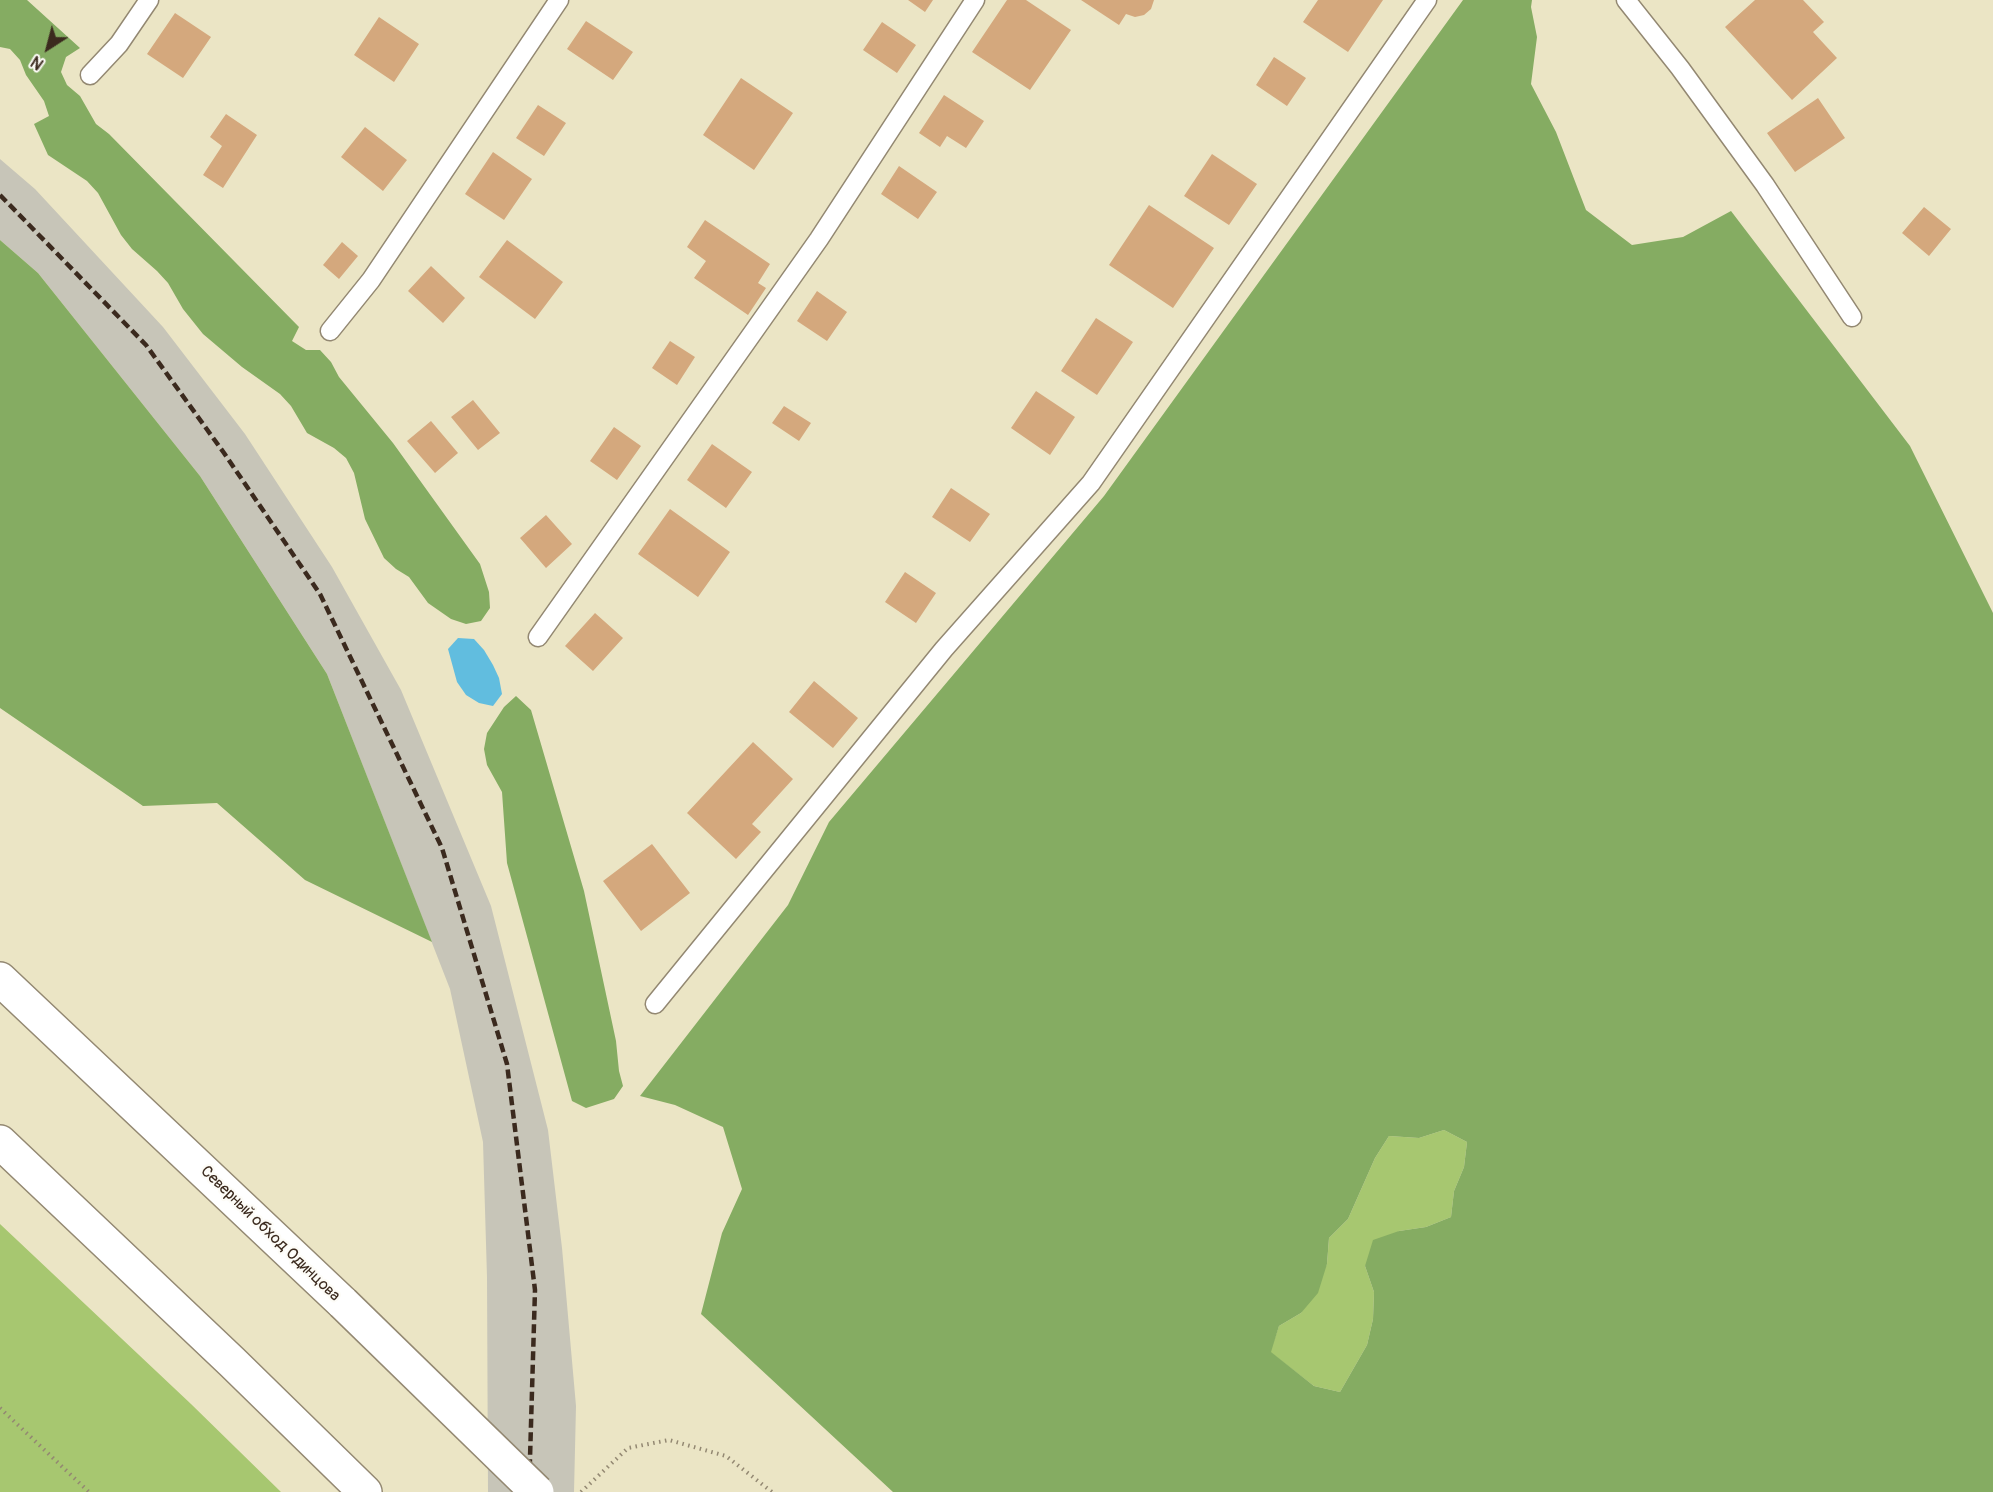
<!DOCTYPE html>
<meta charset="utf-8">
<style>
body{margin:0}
#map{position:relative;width:1993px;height:1492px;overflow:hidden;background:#ebe5c5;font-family:Pangolin,sans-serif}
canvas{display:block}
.north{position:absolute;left:18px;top:18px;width:60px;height:60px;-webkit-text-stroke:4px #fdfcf7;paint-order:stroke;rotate:216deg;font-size:16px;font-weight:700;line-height:24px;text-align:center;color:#3b2a1e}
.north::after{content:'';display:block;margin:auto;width:21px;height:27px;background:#3b2a1e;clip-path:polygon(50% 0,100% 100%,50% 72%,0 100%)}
</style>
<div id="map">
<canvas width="1993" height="1492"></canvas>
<div class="north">N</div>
</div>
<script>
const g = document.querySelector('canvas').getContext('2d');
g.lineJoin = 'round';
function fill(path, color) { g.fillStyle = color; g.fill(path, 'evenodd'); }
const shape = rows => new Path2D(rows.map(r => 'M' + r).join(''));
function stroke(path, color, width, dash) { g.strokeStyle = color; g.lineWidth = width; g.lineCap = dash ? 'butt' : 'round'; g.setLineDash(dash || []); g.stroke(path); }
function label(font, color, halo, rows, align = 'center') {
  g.font = font + ' Pangolin,sans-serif'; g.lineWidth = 4.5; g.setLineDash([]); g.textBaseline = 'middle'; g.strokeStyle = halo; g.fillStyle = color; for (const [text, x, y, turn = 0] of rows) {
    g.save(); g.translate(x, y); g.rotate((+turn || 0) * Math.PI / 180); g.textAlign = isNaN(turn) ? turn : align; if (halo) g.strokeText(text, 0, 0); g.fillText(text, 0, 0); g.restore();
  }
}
const industrial = shape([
 [0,159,35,189,163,327,245,434,332,567,401,690,491,906,548,1130,562,1248,576,1406,574,1492,488,1492,487,1277,483,1142,450,989,327,674,200,476,38,273,0,240]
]);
const green = shape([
 [1444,1130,1467,1142,1464,1167,1454,1191,1451,1217,1426,1227,1399,1231,1365,1266,1374,1292,1373,1319,1367,1345,1340,1392,1314,1386,1270,1352,1279,1326,1301,1313,1327,1264,1329,1238,1348,1219,1375,1158,1389,1136,1419,1138],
 [0,1224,191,1404,281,1492,0,1492]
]);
const forest = shape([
 [0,0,27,0,80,48,66,57,61,72,67,85,80,96,96,124,109,134,299,327,292,341,306,350,320,350,331,362,339,377,393,443,480,564,489,592,490,608,481,621,466,624,451,619,428,603,409,577,396,569,384,558,365,519,354,473,346,458,334,448,307,433,291,406,280,394,242,367,203,334,183,309,168,283,157,271,132,249,121,235,98,193,87,181,48,155,34,124,49,116,44,101,26,75,20,60,10,49,0,47],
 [1463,0,1532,0,1531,7,1537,37,1531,84,1556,132,1586,210,1632,245,1683,237,1731,211,1910,446,1993,613,1993,1492,893,1492,701,1314,722,1233,742,1189,723,1127,675,1105,640,1096,788,905,829,822,1104,496],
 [1444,1130,1467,1142,1464,1167,1454,1191,1451,1217,1426,1227,1399,1231,1373,1240,1365,1266,1374,1292,1373,1319,1367,1345,1340,1392,1314,1386,1271,1352,1279,1326,1301,1313,1318,1293,1327,1264,1329,1238,1348,1219,1375,1158,1389,1136,1419,1138],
 [0,240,38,273,200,476,327,674,432,942,305,880,217,803,143,806,0,708],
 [516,696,531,710,584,891,616,1041,619,1071,623,1086,614,1099,586,1108,572,1101,507,863,502,792,487,765,484,749,487,733,504,707]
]);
const water = shape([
 [458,638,474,639,484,650,493,665,499,678,502,694,493,706,479,703,466,695,457,682,448,649]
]);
const building = shape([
 [908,0,933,0,925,12],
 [1007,0,1026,0,1071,30,1030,90,972,52],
 [1081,0,1154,0,1151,9,1144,15,1135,17,1126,14,1119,25],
 [1318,0,1383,0,1348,52,1303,22],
 [1755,0,1803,0,1824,22,1813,32,1837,58,1792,100,1725,27],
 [175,13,211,37,183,78,147,54],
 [379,17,419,44,394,82,354,55],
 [586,21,633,52,613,80,567,49],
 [882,22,916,45,897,73,863,50],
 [1274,57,1306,78,1287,106,1256,85],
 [741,78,793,113,754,170,703,135],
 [944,95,984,121,966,148,947,136,940,147,919,133],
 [1818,98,1845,138,1795,172,1767,133],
 [538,105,566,123,544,156,516,138],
 [226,114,257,135,223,188,203,175,222,146,210,137],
 [365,127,407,160,383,191,341,157],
 [493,152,532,179,504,220,465,194],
 [1212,154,1257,184,1229,225,1184,196],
 [899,166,937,192,918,219,881,194],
 [1149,205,1214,248,1173,308,1109,265],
 [1924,207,1951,229,1929,256,1902,233],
 [705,220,770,264,758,283,766,288,748,315,694,278,706,261,687,247],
 [507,240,563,282,535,319,479,277],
 [342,242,358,256,339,279,323,265],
 [431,266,465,298,443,323,408,291],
 [817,291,847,312,827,341,797,321],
 [1096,318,1133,342,1097,395,1061,371],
 [670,341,695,357,677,385,652,368],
 [1036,391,1075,417,1050,455,1011,428],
 [473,400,500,433,478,450,451,417],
 [784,406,811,423,799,441,772,423],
 [431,421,458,453,435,473,407,441],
 [614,427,641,446,617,480,590,461],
 [712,444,752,472,726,508,687,480],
 [951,488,990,514,970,542,932,517],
 [670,509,730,552,698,597,638,554],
 [546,515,572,544,546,568,520,538],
 [905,572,936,593,916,623,885,602],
 [595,613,623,638,593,671,565,646],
 [814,681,858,718,833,748,789,712],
 [753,742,793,779,752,824,761,832,736,859,687,813],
 [652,844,690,893,641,931,603,881]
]);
const path = shape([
 [0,1408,89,1492],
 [581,1492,628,1448,669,1440,726,1456,772,1492]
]);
const service = shape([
 [1626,0,1680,68,1765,185,1852,317],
 [90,75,119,44,149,0],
 [330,331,371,280,559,0],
 [538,637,819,239,975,0],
 [655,1004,944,649,1091,483,1427,0]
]);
const trunk = shape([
 [0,979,343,1303],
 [0,1142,232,1362,365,1492]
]);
const rail = shape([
 [0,195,146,345,224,453,320,594,442,848,507,1064,535,1290,529,1492]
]);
const trunkBridge = shape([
 [343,1303,537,1492]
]);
const streetNames = [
 ["Северный обход Одинцова",270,1234,44]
];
fill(industrial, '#c7c5b8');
fill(green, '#a7c770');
fill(forest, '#85ac62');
fill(water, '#61bddf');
fill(building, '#d4a87d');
stroke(service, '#938872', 21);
stroke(trunk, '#938872', 36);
stroke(path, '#938872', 4, [1.5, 4.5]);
stroke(service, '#fff', 18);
stroke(trunk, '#fff', 33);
stroke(rail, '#3b2a1e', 4.5, [9, 4.5]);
stroke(trunkBridge, '#938872', 36, []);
stroke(trunkBridge, '#fff', 33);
label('16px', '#3b2a1e', '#fdfcf7', streetNames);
</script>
